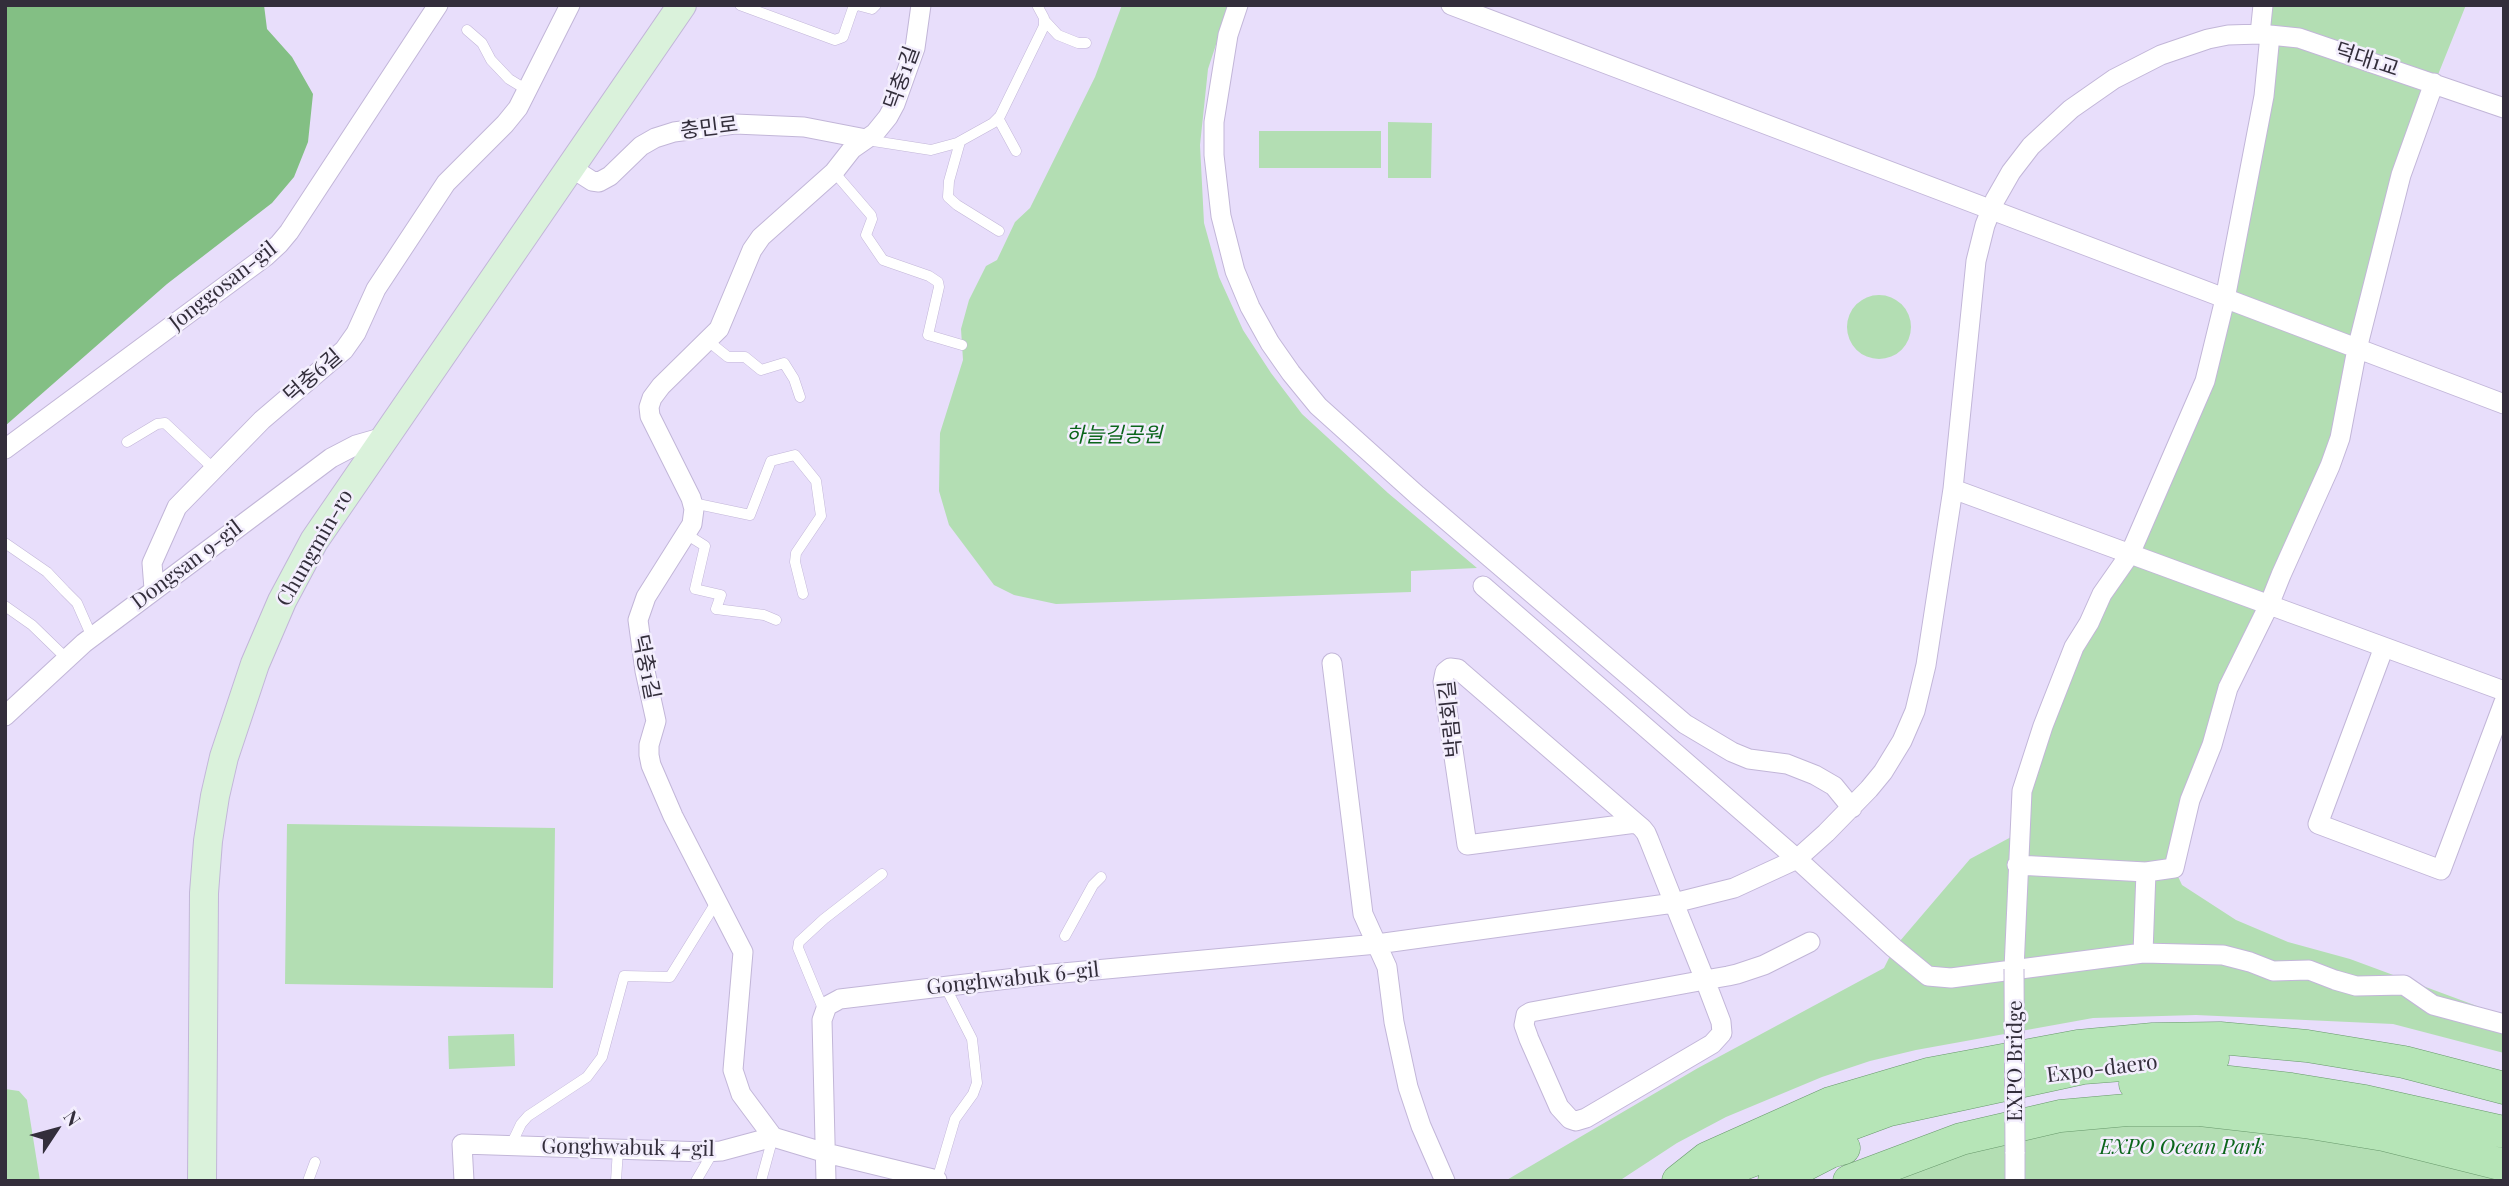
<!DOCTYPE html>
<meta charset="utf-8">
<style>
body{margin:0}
#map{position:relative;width:2509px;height:1186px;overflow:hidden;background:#e8defb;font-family:"Playfair Display",serif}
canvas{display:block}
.frame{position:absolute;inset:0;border:7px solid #332e3b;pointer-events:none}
.north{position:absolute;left:21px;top:1095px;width:70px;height:70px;-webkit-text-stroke:5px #f3eefd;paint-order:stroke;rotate:54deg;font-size:19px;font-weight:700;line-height:28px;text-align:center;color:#332e3b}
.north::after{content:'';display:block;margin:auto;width:24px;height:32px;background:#332e3b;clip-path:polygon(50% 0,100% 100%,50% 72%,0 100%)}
</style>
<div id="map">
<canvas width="2509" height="1186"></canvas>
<div class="frame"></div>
<div class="north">N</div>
</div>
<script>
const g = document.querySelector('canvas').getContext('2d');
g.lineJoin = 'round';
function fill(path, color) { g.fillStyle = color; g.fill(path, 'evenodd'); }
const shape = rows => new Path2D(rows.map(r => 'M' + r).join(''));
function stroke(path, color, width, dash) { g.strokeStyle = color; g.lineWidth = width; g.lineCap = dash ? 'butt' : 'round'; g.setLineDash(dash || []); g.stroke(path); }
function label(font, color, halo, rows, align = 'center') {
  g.font = font + ' "Playfair Display","Noto Sans KR",serif'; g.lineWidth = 5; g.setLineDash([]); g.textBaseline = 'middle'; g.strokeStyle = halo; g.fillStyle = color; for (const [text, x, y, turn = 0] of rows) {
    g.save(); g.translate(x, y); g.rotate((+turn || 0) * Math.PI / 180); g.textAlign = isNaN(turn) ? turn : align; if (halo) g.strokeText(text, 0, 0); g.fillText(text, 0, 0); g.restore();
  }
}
const green = shape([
 [1122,5,1229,5,1208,69,1200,145,1204,223,1219,277,1243,330,1271,373,1302,414,1388,493,1477,568,1411,571,1411,592,1056,604,1014,595,994,585,949,525,939,491,940,433,963,360,961,329,969,300,986,266,997,260,1015,222,1030,208,1095,77],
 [2263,5,2466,5,2415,132,2340,438,2228,688,2174,868,2182,885,2236,920,2288,942,2350,959,2504,1016,2504,1053,2393,1024,2196,1015,2093,1018,1916,1050,1870,1061,1822,1077,1726,1117,1677,1143,1619,1181,1505,1181,1698,1068,1884,968,1894,948,1970,859,2013,836,2029,764,2205,381,2264,96],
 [1388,122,1432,123,1431,178,1388,178],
 [1259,131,1381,131,1381,168,1259,168],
 '1847 327a32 32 0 1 1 64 0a32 32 0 1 1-64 0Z',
 [287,824,555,828,553,988,285,984],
 [514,1034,515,1066,449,1069,448,1036],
 [5,1089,19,1091,27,1100,40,1181,5,1181],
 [2211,1114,2504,1176,2504,1181,1859,1181,2002,1132]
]);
const forest = shape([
 [5,5,264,5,267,29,292,57,313,94,308,142,294,177,272,203,167,284,5,426]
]);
const lane = shape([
 [740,5,835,40,843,37,853,8,857,5,872,9,876,5],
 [1045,21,1058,35,1078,43,1086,43],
 [467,30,482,43,491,60,509,79,527,90],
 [998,118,1016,151],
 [867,140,931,150,957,143,993,123,1000,116,1044,26,1044,18,1037,5],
 [960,142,949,181,948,197,957,205,999,231],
 [834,172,871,215,872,219,866,235,883,260,929,276,938,282,939,287,928,335,962,345],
 [708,341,728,357,745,357,761,370,784,363,794,379,800,397],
 [127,442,157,424,165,423,214,469],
 [693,503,750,515,771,461,795,455,816,481,821,516,796,553,795,562,803,594],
 [686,534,705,546,695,589,721,595,716,609,764,615,776,620],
 [5,543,47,572,65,591,77,603,92,637],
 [5,606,32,625,66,658],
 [1065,936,1093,885,1101,877],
 [824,1011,798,948,799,942,824,919,882,874],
 [511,1145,521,1124,528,1116,587,1077,602,1057,624,976,670,977,717,901],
 [308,1181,315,1162],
 [616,1181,618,1149],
 [696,1181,713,1152],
 [761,1181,773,1137],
 [940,1181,937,1180,955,1119,973,1094,977,1083,972,1039,945,986]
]);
const street = shape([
 [1238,5,1228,35,1214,122,1214,155,1221,216,1235,271,1250,307,1270,343,1291,373,1318,406,1417,495,1685,724,1732,752,1749,759,1787,764,1815,775,1834,786,1852,808],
 [1451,5,2504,404],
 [2260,34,2263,5],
 [570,167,592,181,599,182,610,176,641,146,655,138,674,132,735,124,804,127,866,139],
 [5,449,266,256,279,244,289,232,438,5],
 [1953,489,2504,691],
 [1483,586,1797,859,1894,948,1928,976,1951,978,2143,953,2223,955,2250,962,2273,971,2309,970,2335,980,2356,986,2404,985,2433,1005,2504,1024],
 [154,589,152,563,177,507,262,420,344,350,356,333,376,289,446,183,505,124,518,108,570,5],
 [2384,647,2318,824,2441,870,2504,702],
 [1332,663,1363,914,1387,967,1394,1022,1408,1087,1421,1126,1445,1181],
 [5,716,84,643,331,458,356,445,384,437],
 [1636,823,1467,845,1443,682,1445,672,1450,668,1458,669,1460,671,1636,823,1642,828,1646,833,1649,840,1674,903,1705,980,1721,1022,1722,1033,1712,1044,1586,1118,1576,1121,1570,1119,1559,1107,1529,1039,1524,1025,1526,1015,1531,1012,1705,980,1728,976,1737,974,1764,965,1810,942],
 [2017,865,2146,872,2174,868,2190,800,2212,745,2228,688,2269,605,2281,575,2330,466,2340,438,2357,349,2401,175,2434,83],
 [2143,953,2146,872],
 [2014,969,2022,791,2043,726,2074,647,2089,623,2102,594,2130,554,2205,381,2225,299,2264,96,2270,35],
 [773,1137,741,1094,733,1070,743,952,673,816,651,765,649,755,649,745,656,721,645,671,638,620,646,597,692,524,694,509,691,498,650,416,649,407,652,398,661,386,719,329,752,250,761,237,834,172,852,149,875,133,888,117,895,104,915,48,921,5],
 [464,1181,462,1144,705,1152,721,1151,773,1137,826,1153,937,1180],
 [826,1181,822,1020,827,1006,840,999,1041,975,1377,944,1674,903,1734,888,1797,859,1826,833,1869,789,1883,772,1902,741,1915,711,1926,665,1953,489,1976,261,1985,225,1995,200,2011,172,2031,146,2071,109,2114,79,2161,55,2208,39,2228,35,2260,34,2299,38,2504,108],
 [2015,1181,2015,1152]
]);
const secondary = shape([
 [202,1181,204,893,208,841,215,796,224,757,255,664,282,601,314,541,682,5]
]);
const primary = shape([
 [2135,1084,2220,1081,2291,1089,2365,1101,2504,1132],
 [1678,1181,1707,1158,1830,1103,1928,1074,2078,1046,2153,1039,2220,1038,2307,1046,2404,1062,2504,1088],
 [1714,1181,1735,1167,1889,1110,2083,1068,2213,1058],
 [1774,1181,1830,1152,1844,1148],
 [1849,1181,1961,1139,2060,1116,2127,1110,2200,1110,2305,1122,2384,1135,2504,1165]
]);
const streetBridge = shape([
 [2014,969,2015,1152]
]);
const streetNames = [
 ["덕대1교",2367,60,18],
 ["덕충1길",902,78,-70],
 ["충민로",709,128,-7],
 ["Jonggosan-gil",223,286,-38],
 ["덕충6길",313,376,-41],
 ["Chungmin-ro",315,548,-60],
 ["Dongsan 9-gil",187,565,-37],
 ["덕충1길",646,667,79],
 ["박람회길",1451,719,-96],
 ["Gonghwabuk 6-gil",1013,979,-6],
 ["EXPO Bridge",2015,1061,-90],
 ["Expo-daero",2102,1069,-7],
 ["Gonghwabuk 4-gil",628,1148,1]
];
const parkNames = [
 ["하늘길공원",1114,435],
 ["EXPO Ocean Park",2182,1147]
];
fill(green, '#b3deb3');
fill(forest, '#83bf84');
stroke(lane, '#c2b6d8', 11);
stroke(street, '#c2b6d8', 21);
stroke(secondary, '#c2b6d8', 30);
stroke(primary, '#68996c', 33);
stroke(lane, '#fff', 10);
stroke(street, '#fff', 19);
stroke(secondary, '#daf2db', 28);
stroke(primary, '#b6e5b7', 32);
stroke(streetBridge, '#c2b6d8', 21, []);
stroke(streetBridge, '#fff', 19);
label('21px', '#332e3b', '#f3eefd', streetNames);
label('italic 21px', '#0b651b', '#f3eefd', parkNames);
</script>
